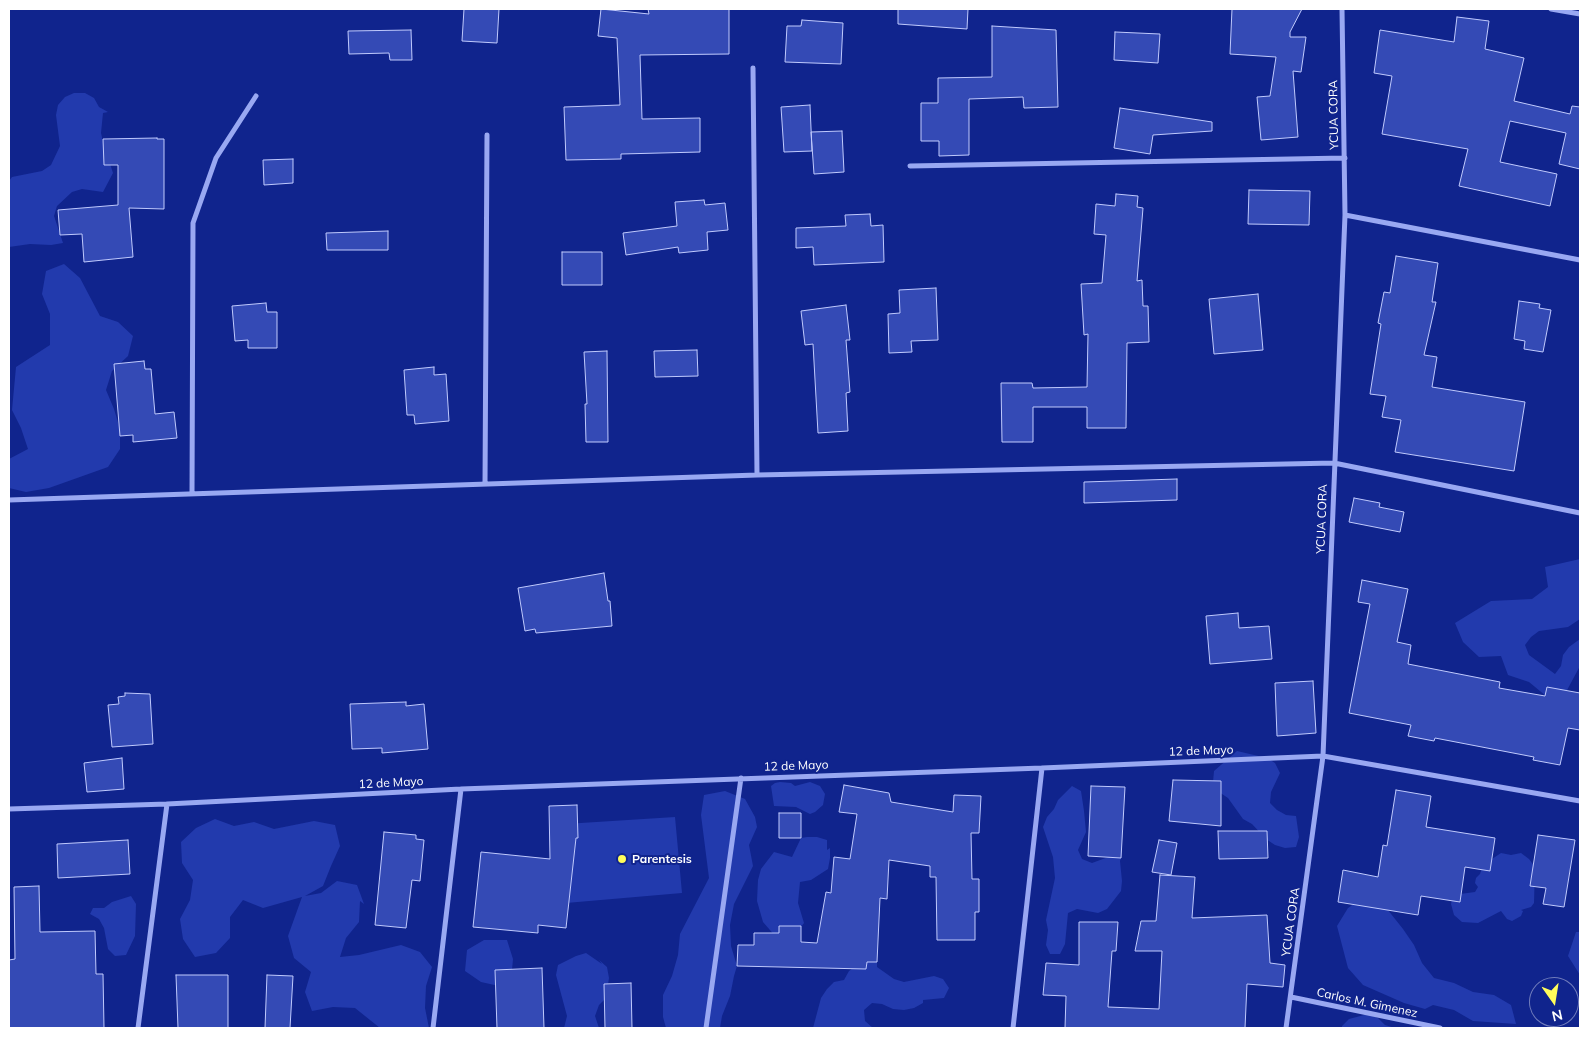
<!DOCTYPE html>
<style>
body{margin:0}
#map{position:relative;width:1589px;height:1037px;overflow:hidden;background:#10248d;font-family:Mulish,sans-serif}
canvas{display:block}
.frame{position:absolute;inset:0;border:10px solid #fff;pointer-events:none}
.north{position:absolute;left:1529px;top:977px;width:50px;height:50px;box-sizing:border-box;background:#10248d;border:1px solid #707cbb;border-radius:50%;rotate:167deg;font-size:14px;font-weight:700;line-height:20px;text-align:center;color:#fff}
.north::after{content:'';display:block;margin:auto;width:18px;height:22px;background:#fffd5a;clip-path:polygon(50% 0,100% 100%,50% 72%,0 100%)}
</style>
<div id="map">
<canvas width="1589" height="1037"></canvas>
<div class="frame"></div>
<div class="north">N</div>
</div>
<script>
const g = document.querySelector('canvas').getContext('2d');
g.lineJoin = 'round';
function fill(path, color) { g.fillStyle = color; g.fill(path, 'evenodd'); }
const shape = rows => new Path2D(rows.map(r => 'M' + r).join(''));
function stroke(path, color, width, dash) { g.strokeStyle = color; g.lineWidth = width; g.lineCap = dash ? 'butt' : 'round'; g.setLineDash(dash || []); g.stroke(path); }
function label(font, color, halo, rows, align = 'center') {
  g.font = font + ' Mulish,sans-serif'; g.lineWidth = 4; g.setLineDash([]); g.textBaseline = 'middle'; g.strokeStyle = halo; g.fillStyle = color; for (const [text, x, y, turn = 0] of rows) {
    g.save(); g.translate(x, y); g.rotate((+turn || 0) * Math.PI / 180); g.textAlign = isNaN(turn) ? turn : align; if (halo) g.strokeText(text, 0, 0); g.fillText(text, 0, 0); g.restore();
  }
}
const green = shape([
 [74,93,85,93,94,98,99,107,108,112,103,113,101,133,103,142,113,173,103,192,82,189,72,192,57,206,54,216,63,243,51,245,30,244,9,247,9,181,12,177,42,171,51,165,60,146,56,115,58,105,65,97],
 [64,264,80,278,100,316,118,322,133,336,128,356,112,371,106,390,114,409,120,429,120,449,108,467,49,488,26,492,9,488,9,459,28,449,21,428,12,410,16,367,50,345,50,314,42,294,46,271],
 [1580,559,1580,619,1568,627,1539,631,1531,637,1525,645,1529,655,1555,674,1561,666,1563,655,1569,647,1580,639,1580,666,1566,692,1546,696,1529,682,1508,675,1501,656,1479,657,1463,642,1455,623,1491,601,1532,599,1548,587,1545,567],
 [1237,751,1267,758,1275,763,1280,773,1271,792,1270,803,1277,810,1286,815,1296,816,1299,837,1296,847,1285,848,1275,845,1266,839,1252,824,1243,819,1228,798,1219,792,1213,782,1214,771],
 [780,782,791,783,795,786,810,782,820,786,825,794,823,805,815,812,810,814,796,807,774,806,771,786,775,783],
 [1072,786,1081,791,1084,811,1086,832,1078,850,1082,859,1092,863,1111,856,1121,858,1120,861,1122,881,1121,891,1107,909,1098,913,1077,909,1068,913,1065,944,1060,954,1050,954,1046,945,1048,930,1046,920,1055,878,1053,857,1043,827,1047,817,1054,809,1058,800],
 [725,791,745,799,755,817,757,827,749,845,753,866,734,904,730,925,731,946,737,966,734,976,730,996,722,1016,720,1028,666,1028,663,1017,663,995,672,976,678,955,680,934,709,878,701,815,704,795],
 [675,817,682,893,566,903,565,824],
 [215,819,234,826,254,822,274,829,314,821,335,825,340,846,331,866,323,886,305,896,321,893,337,881,357,885,364,904,360,901,359,922,346,938,340,957,359,955,401,945,420,952,432,967,426,986,425,1008,429,1028,380,1028,355,1008,333,1007,312,1011,305,992,311,972,294,958,288,936,302,897,263,908,243,900,230,917,230,938,216,953,195,957,183,939,180,919,190,900,193,880,182,863,181,842,196,828],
 [807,837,817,837,827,840,827,850,830,848,830,858,828,869,811,880,800,882,798,903,804,923,797,932,776,937,763,922,757,901,758,880,761,869,774,852,792,857,801,838],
 [1501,853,1511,855,1521,853,1529,859,1535,867,1534,903,1531,907,1521,910,1523,911,1521,916,1512,921,1507,919,1501,911,1478,923,1462,922,1454,915,1451,904,1452,899,1460,894,1475,892,1478,887,1475,883,1476,878,1480,874,1483,865],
 [1376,895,1403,929,1414,945,1422,963,1434,978,1454,983,1473,992,1494,995,1511,1005,1516,1024,1473,1021,1454,1010,1433,1005,1425,1009,1404,1003,1363,985,1348,968,1337,926,1348,908,1358,901],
 [131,896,136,904,135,936,126,955,115,956,108,949,104,928,99,919,90,914,93,908,104,908,112,902],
 [1576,932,1580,932,1580,975,1568,956],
 [484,940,507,940,513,959,512,970,499,986,481,982,465,971,467,950],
 [586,953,602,964,599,960,607,967,609,978,606,998,599,1005,595,1016,599,1028,564,1028,567,1016,556,975,558,965,576,956],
 [867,961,877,962,877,967,894,979,904,982,934,976,943,979,949,988,944,998,923,1000,923,1003,914,1008,904,1010,893,1009,882,1004,872,1003,864,1010,865,1021,873,1028,813,1028,821,998,827,989,834,982,844,980,849,971,857,965],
 [1368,1014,1378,1018,1385,1025,1395,1028,1342,1028,1342,1026,1349,1019]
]);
const building = shape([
 [464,9,499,9,497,43,462,41,464,9],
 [601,9,649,14,648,9,729,9,729,54,640,55,642,119,700,118,700,152,621,154,621,159,566,160,564,107,620,105,617,38,598,36,601,9],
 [898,9,968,9,967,29,898,24,898,9],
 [1232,9,1302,9,1290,32,1290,37,1306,37,1301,72,1293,71,1298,137,1261,140,1257,97,1270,96,1276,57,1230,54,1232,9],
 [1457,17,1489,21,1485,49,1524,58,1514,101,1570,114,1572,106,1580,107,1580,169,1559,164,1566,133,1510,121,1500,162,1557,174,1550,206,1459,186,1468,149,1382,134,1392,76,1374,73,1380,30,1454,42,1457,17],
 [802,20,843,23,841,64,785,62,787,26,801,26,802,20],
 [992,26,1056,30,1058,107,1024,108,1023,97,969,99,969,155,939,156,939,141,921,141,921,103,938,103,938,78,992,77,992,26],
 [411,30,412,60,390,60,389,53,349,54,348,31,411,30],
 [1115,32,1160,34,1158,63,1114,60,1115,32],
 [810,105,812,151,784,152,781,107,810,105],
 [1120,108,1212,122,1212,131,1153,135,1150,154,1114,148,1120,108],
 [842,131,844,172,814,174,811,132,842,131],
 [157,138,157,139,164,139,164,209,129,208,133,257,84,262,82,234,60,235,58,210,118,205,118,165,104,165,103,139,157,138],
 [293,159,293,183,264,185,263,160,293,159],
 [1249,190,1310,191,1309,225,1248,224,1249,190],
 [1116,194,1138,196,1137,207,1143,208,1137,281,1142,280,1143,306,1148,306,1149,342,1127,343,1126,428,1087,428,1087,407,1033,407,1033,442,1002,442,1001,383,1032,383,1033,388,1087,387,1088,334,1084,335,1081,284,1102,283,1106,235,1094,234,1096,204,1115,206,1116,194],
 [704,200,705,205,725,203,728,230,707,232,708,250,679,253,678,247,626,255,623,233,677,226,675,202,704,200],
 [870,214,871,226,883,225,884,262,814,265,813,247,796,248,796,228,846,226,845,215,870,214],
 [388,231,388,250,327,250,326,233,388,231],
 [562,252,602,252,602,285,562,285,562,252],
 [1396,256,1438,263,1432,302,1436,302,1424,355,1437,357,1432,387,1525,402,1514,471,1395,452,1401,420,1382,417,1386,396,1370,394,1381,324,1378,323,1384,292,1390,293,1396,256],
 [936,288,938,340,911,341,912,352,889,353,888,314,900,313,899,290,936,288],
 [1258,294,1263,350,1214,354,1209,299,1258,294],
 [1519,301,1540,304,1539,308,1551,310,1543,352,1524,349,1525,341,1514,339,1519,301],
 [266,303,267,312,277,312,277,348,248,348,248,340,235,341,232,306,266,303],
 [846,305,850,340,846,340,850,392,846,393,848,431,818,433,813,344,805,345,801,311,846,305],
 [697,350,698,376,655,377,654,351,697,350],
 [607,351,608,442,586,442,585,404,587,404,584,352,607,351],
 [144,361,145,369,151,369,155,414,174,412,177,438,133,442,133,435,120,436,114,364,144,361],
 [434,367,434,375,446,374,449,421,415,424,414,415,407,415,404,370,434,367],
 [1177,479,1177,500,1084,503,1084,482,1177,479],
 [1354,498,1380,503,1379,507,1404,512,1400,532,1349,522,1354,498],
 [604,573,608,601,610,601,612,626,536,633,535,629,525,631,518,588,604,573],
 [1362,580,1408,589,1397,642,1411,645,1408,664,1500,682,1499,688,1545,696,1547,687,1580,693,1580,730,1568,728,1560,765,1533,760,1534,757,1435,738,1434,741,1408,736,1411,725,1349,713,1370,604,1358,602,1362,580],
 [1238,613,1239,628,1269,626,1272,659,1210,664,1206,616,1238,613],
 [1313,681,1316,733,1277,736,1275,683,1313,681],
 [125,693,150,694,153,744,112,747,108,705,119,704,118,697,125,696,125,693],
 [406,702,406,706,424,704,428,749,382,753,382,748,352,749,350,704,406,702],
 [122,758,124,789,87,792,84,763,122,758],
 [1173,780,1221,781,1221,826,1169,821,1173,780],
 [844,785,889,793,891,802,953,812,954,795,981,796,979,833,971,833,972,879,979,879,979,912,975,912,975,940,937,940,936,877,930,877,930,866,889,860,887,899,880,898,877,962,867,962,866,969,737,966,738,945,754,945,754,933,779,933,779,926,801,926,801,942,817,943,826,892,831,893,834,857,850,859,857,814,839,812,844,785],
 [1091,786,1125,787,1121,858,1088,856,1091,786],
 [1396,790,1431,796,1426,827,1495,838,1490,871,1465,867,1460,902,1421,896,1418,915,1338,902,1343,870,1378,877,1383,845,1387,846,1396,790],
 [577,805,578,838,576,838,566,928,538,925,538,933,473,927,481,852,550,859,549,806,577,805],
 [779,813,801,813,801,838,779,838,779,813],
 [1218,831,1267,831,1268,858,1219,859,1218,831],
 [384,832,416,835,416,839,424,840,420,881,412,880,406,928,375,925,384,832],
 [1538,835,1575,840,1564,907,1543,904,1546,888,1530,886,1538,835],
 [128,840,130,874,58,878,57,844,128,840],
 [1159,840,1177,843,1171,875,1152,872,1159,840],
 [1160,875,1195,877,1192,918,1267,915,1270,963,1285,965,1283,987,1247,984,1245,1028,1065,1028,1066,996,1043,995,1046,963,1079,965,1079,922,1118,922,1116,951,1112,951,1108,1007,1159,1009,1162,951,1135,951,1141,921,1156,921,1160,875],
 [39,886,40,932,95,931,96,974,103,974,104,1028,9,1028,9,960,15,959,14,887,39,886],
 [542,968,544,1028,497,1028,495,970,542,968],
 [176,975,228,975,228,1028,178,1028,176,975],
 [267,975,293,976,290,1028,265,1028,267,975],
 [631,983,632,1028,605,1028,604,984,631,983]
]);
const street = shape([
 [1551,9,1580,14],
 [753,68,757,475],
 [910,166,1345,158],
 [1345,215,1580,260],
 [485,484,487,135],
 [192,494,193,223,216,158,256,96],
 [9,500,757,475,1334,463,1580,513],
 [9,809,167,804,461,789,1042,768,1323,756,1580,801],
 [1291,997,1440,1028],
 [138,1028,167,804],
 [433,1028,461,789],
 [706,1028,741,778],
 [1013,1028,1042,768],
 [1286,1028,1323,756,1345,215,1342,9]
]);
const markers = [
 [622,859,5,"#fffd5a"]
];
const streetNames = [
 ["YCUA CORA",1334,115,-91],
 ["YCUA CORA",1322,519,-88],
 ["12 de Mayo",1201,751,-2],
 ["12 de Mayo",796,766,-2],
 ["12 de Mayo",391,783,-3],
 ["YCUA CORA",1291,922,-82],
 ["Carlos M. Gimenez",1367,1003,12]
];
const poiNames = [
 ["Parentesis",632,859]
];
fill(green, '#223aad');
fill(building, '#344ab5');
stroke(building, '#c0cafd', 1);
stroke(street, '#99a8f2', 5);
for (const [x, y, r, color] of markers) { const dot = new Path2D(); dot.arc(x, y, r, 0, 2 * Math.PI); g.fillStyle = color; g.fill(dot); stroke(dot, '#10248d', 2); }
label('12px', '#fff', '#10248d', streetNames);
label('bold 12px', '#fff', '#10248d', poiNames, 'left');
</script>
